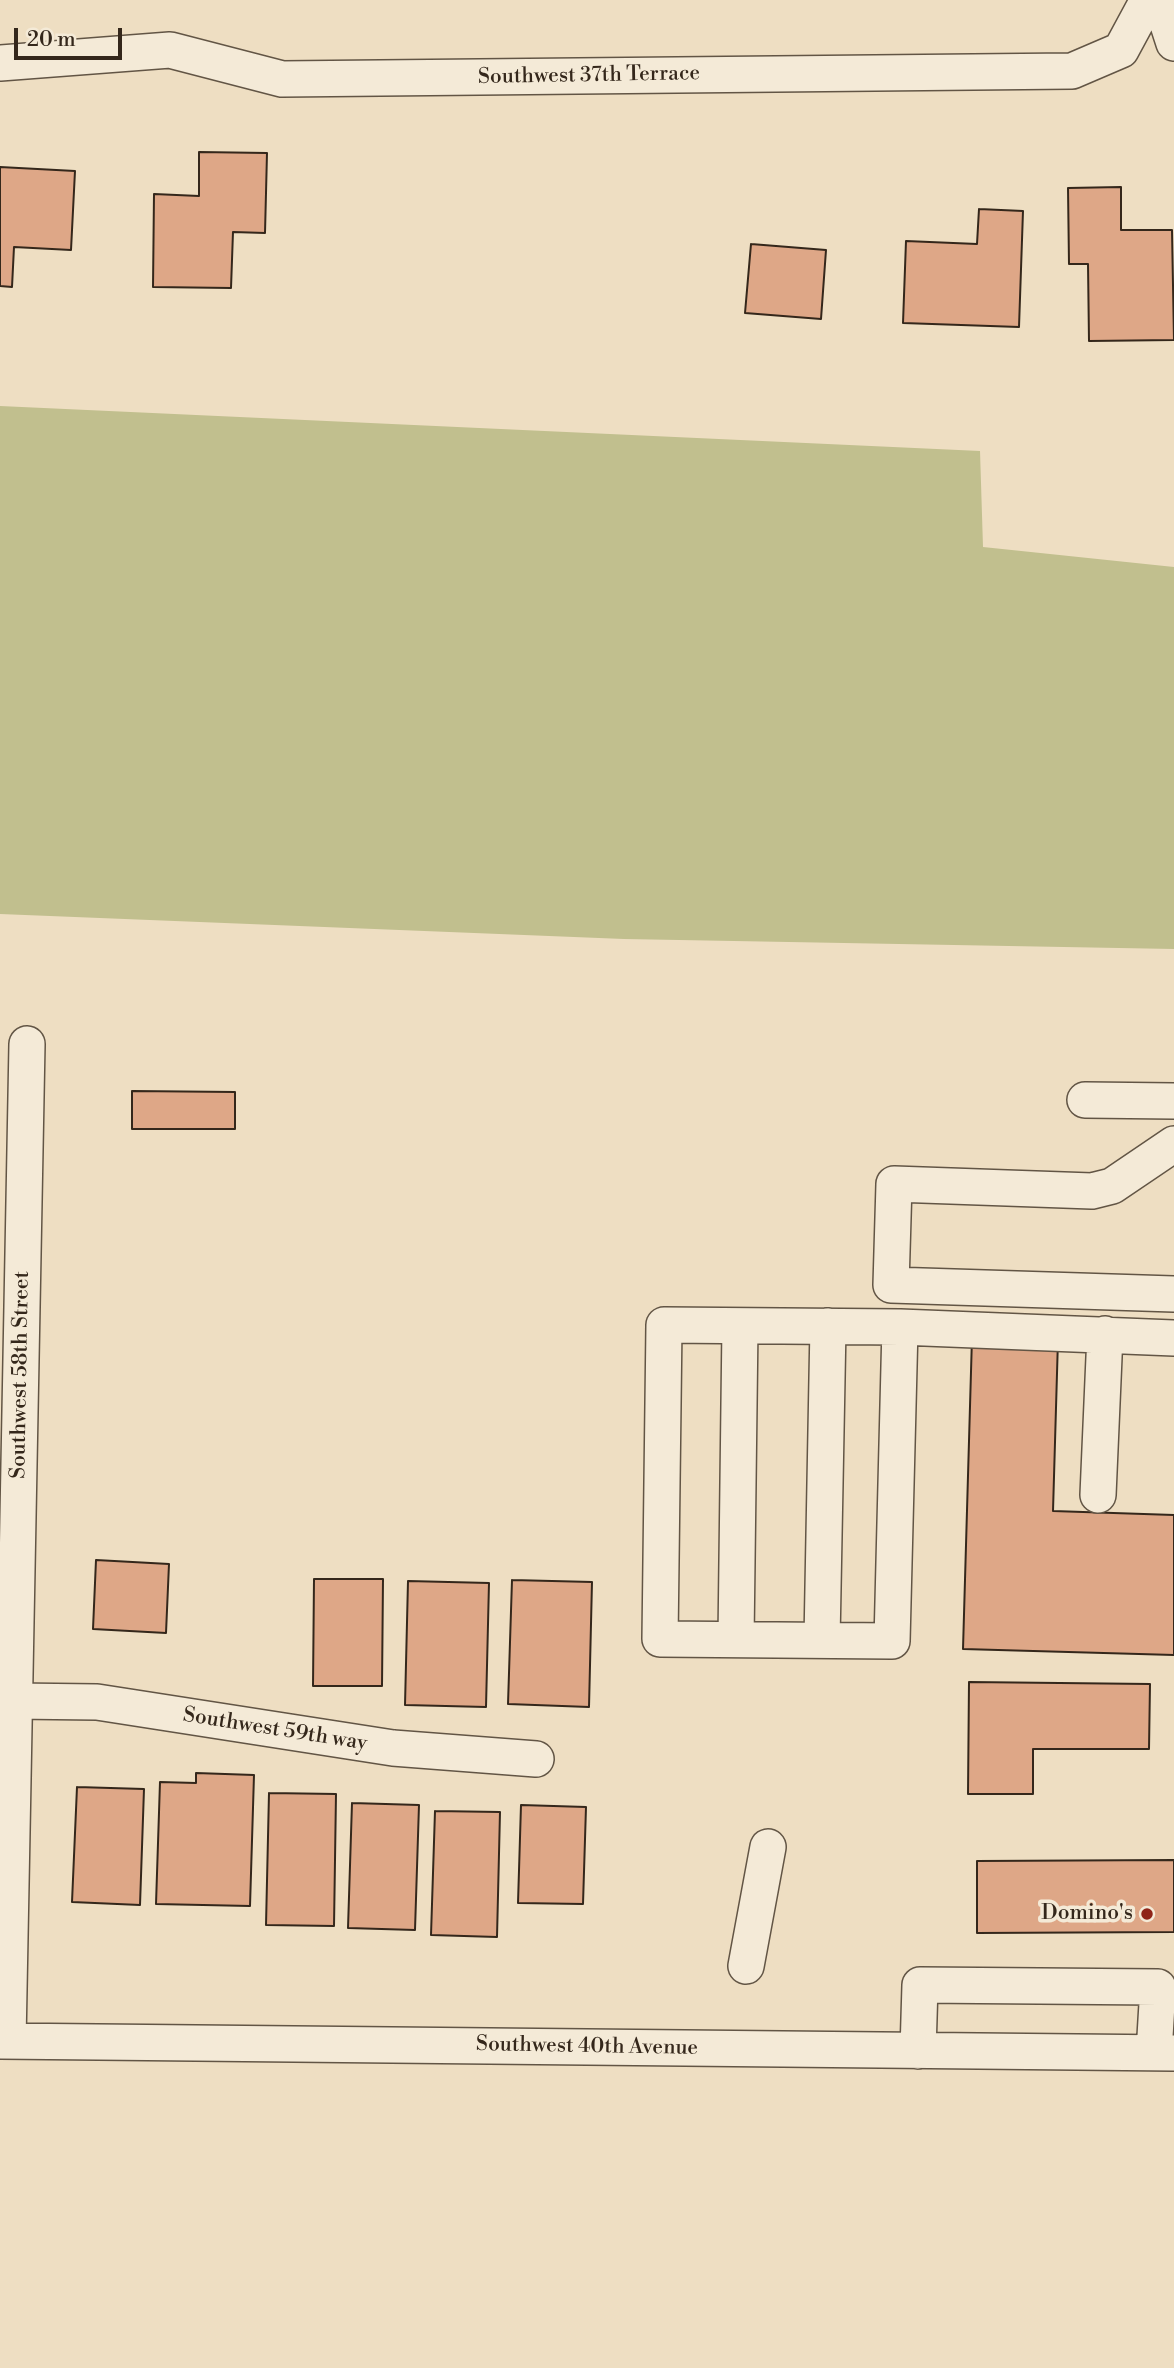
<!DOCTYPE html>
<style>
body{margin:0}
#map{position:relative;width:1174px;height:2368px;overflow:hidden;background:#eedec2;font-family:"Libre Bodoni",serif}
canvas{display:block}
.scale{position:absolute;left:14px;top:28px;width:108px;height:32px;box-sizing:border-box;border:4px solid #34271b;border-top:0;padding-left:9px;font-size:21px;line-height:24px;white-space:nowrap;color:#34271b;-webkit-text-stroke:5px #f4ead7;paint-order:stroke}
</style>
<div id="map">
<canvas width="1174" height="2368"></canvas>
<div class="scale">20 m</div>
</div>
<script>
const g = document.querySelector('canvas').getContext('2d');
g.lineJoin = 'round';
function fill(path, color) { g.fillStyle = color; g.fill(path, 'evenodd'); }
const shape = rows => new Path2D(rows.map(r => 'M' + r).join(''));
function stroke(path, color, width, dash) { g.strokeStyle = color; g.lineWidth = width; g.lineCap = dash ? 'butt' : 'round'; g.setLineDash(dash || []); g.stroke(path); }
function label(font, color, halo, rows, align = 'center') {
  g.font = font + ' "Libre Bodoni",serif'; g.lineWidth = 7; g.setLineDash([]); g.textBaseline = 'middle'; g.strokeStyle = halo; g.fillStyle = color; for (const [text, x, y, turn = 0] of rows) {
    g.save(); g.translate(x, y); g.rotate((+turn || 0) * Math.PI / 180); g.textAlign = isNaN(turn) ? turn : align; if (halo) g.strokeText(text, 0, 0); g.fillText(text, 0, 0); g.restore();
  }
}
const green = shape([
 [0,406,980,451,983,547,1174,567,1174,949,624,939,0,914]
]);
const building = shape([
 [199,152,267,153,265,233,233,232,231,288,153,287,154,194,199,196,199,152],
 [0,167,75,171,71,250,14,247,12,287,0,286,0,167],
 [1121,187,1121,230,1172,230,1174,340,1089,341,1088,264,1069,264,1068,188,1121,187],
 [979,209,1023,211,1019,327,903,323,906,241,977,244,979,209],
 [751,244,826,250,821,319,745,313,751,244],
 [132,1091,235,1092,235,1129,132,1129,132,1091],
 [972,1337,1058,1339,1053,1511,1174,1515,1174,1655,963,1649,972,1337],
 [96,1560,169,1564,166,1633,93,1629,96,1560],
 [314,1579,383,1579,382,1686,313,1686,314,1579],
 [512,1580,592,1582,589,1707,508,1704,512,1580],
 [408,1581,489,1583,486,1707,405,1705,408,1581],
 [969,1682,1150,1684,1149,1749,1033,1749,1033,1794,968,1794,969,1682],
 [196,1773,254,1775,250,1906,156,1904,160,1782,196,1783,196,1773],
 [77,1787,144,1789,140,1905,72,1902,77,1787],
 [269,1793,336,1794,334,1926,266,1925,269,1793],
 [352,1803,419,1805,415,1930,348,1928,352,1803],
 [521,1805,586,1807,583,1904,518,1903,521,1805],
 [435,1811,500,1812,497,1937,431,1935,435,1811],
 [1174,1860,1174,1932,977,1933,977,1861,1174,1860]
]);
const minor = shape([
 [1160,0,1174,43],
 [0,63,170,50,282,79,1072,71,1121,50,1148,0],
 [1085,1100,1174,1101],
 [1174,1144,1112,1186,1092,1191,894,1184,891,1285,1174,1294],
 [900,1327,892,1641,660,1639,664,1325,900,1327,1174,1338],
 [1098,1495,1105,1334],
 [736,1639,740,1326],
 [822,1640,828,1326],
 [14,1701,97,1702,393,1748,536,1759],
 [746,1966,768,1847],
 [0,2041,1174,2053],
 [8,2041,27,1044],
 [918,2051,920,1985,1158,1987,1154,2053]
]);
const markers = [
 [1147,1914,7,"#8f2418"]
];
const streetNames = [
 ["Southwest 37th Terrace",589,76,-1],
 ["Southwest 58th Street",21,1375,-89],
 ["Southwest 59th way",275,1730,9],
 ["Southwest 40th Avenue",587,2047,1]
];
const poiNames = [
 ["Domino's",1133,1914]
];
fill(green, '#c1bf8e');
fill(building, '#dea787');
stroke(building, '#34271b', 2);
stroke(minor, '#625545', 38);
stroke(minor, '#f4ead7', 35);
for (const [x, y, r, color] of markers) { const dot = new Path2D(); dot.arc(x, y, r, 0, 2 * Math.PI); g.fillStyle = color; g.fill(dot); stroke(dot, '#f4ead7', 2.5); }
label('21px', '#34271b', '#f4ead7', streetNames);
label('21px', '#34271b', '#f4ead7', poiNames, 'right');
</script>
